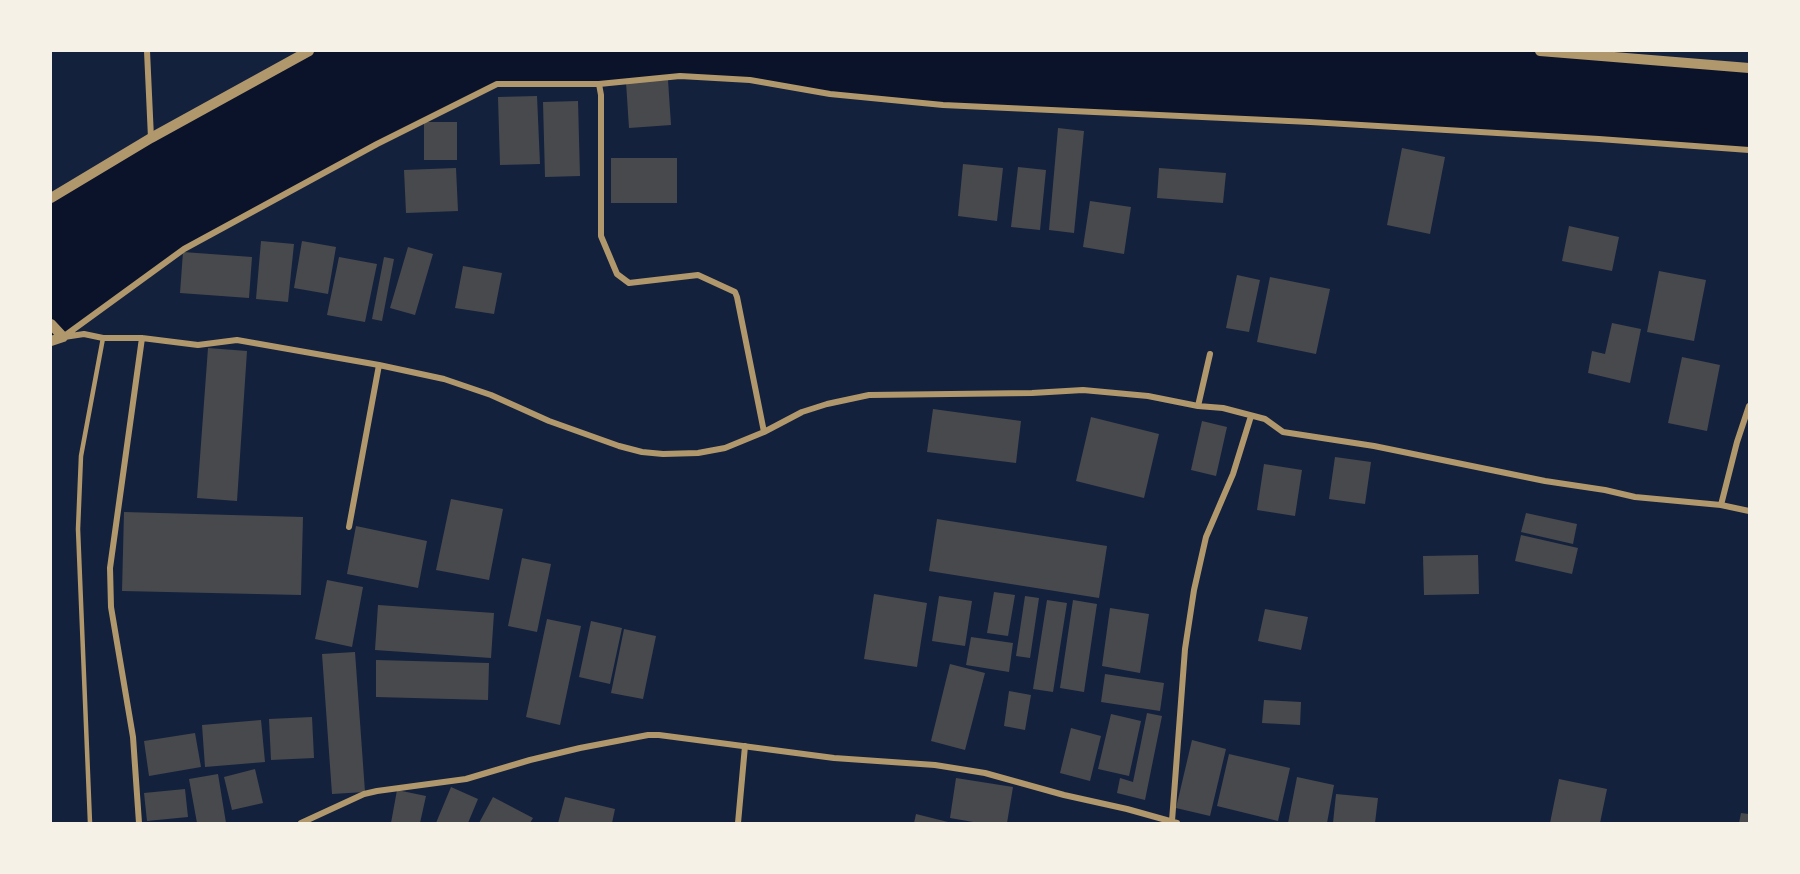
<!DOCTYPE html>
<style>
body{margin:0}
#map{position:relative;width:1800px;height:874px;overflow:hidden;background:#14213d;font-family:"PT Sans Narrow",sans-serif}
canvas{display:block}
.frame{position:absolute;inset:0;border:52px solid #f6f1e7;pointer-events:none}
</style>
<div id="map">
<canvas width="1800" height="874"></canvas>
<div class="frame"></div>
</div>
<script>
const g = document.querySelector('canvas').getContext('2d');
g.lineJoin = 'round';
function fill(path, color) { g.fillStyle = color; g.fill(path, 'evenodd'); }
const shape = rows => new Path2D(rows.map(r => 'M' + r).join(''));
function stroke(path, color, width, dash) { g.strokeStyle = color; g.lineWidth = width; g.lineCap = dash ? 'butt' : 'round'; g.setLineDash(dash || []); g.stroke(path); }
const water = shape([
 [308,51,1539,51,1749,68,1749,150,943,105,830,94,750,80,680,76,599,84,497,84,184,249,63,337,51,341,51,196]
]);
const building = shape([
 [668,80,671,125,629,128,626,82],
 [537,96,540,164,500,165,498,97],
 [578,101,580,176,545,177,543,102],
 [424,122,457,122,457,160,424,160],
 [1058,128,1084,131,1074,233,1049,230],
 [1402,148,1445,157,1430,234,1387,225],
 [611,158,677,158,677,203,611,203],
 [963,164,1003,168,997,221,958,216],
 [1018,167,1046,170,1040,230,1011,227],
 [456,168,458,211,406,213,404,170],
 [1159,168,1226,173,1223,203,1157,198],
 [1090,201,1131,207,1124,254,1083,247],
 [1569,226,1619,237,1612,271,1562,261],
 [261,241,294,244,288,302,256,299],
 [302,241,336,247,328,294,294,288],
 [408,247,433,254,415,315,390,308],
 [183,252,252,257,249,298,180,293],
 [339,257,377,264,365,322,327,315],
 [384,257,394,259,382,321,372,319],
 [463,266,502,273,494,314,455,308],
 [1659,271,1706,280,1694,341,1647,332],
 [1237,275,1260,280,1249,332,1226,328],
 [1270,277,1330,289,1316,354,1257,342],
 [1612,323,1641,329,1630,383,1588,373,1592,351,1605,354],
 [208,348,247,351,237,501,197,498],
 [1682,357,1720,365,1707,431,1668,423],
 [933,409,1021,421,1016,463,927,452],
 [1091,417,1159,434,1144,498,1076,481],
 [1202,421,1227,427,1216,476,1191,470],
 [1335,457,1371,462,1365,504,1329,499],
 [1264,464,1302,470,1295,516,1257,510],
 [451,499,503,509,489,580,436,570],
 [124,512,303,517,301,595,122,591],
 [1526,513,1577,524,1573,544,1521,532],
 [937,519,1107,546,1099,598,929,571],
 [356,526,427,541,418,588,347,574],
 [1521,535,1578,548,1572,574,1515,561],
 [1478,555,1479,594,1424,595,1423,556],
 [522,558,551,564,537,632,508,626],
 [327,580,363,587,352,647,315,639],
 [994,592,1015,595,1008,636,987,633],
 [874,594,927,603,917,667,864,659],
 [939,596,972,601,965,646,932,641],
 [1025,596,1039,598,1030,658,1016,656],
 [1047,600,1067,603,1053,692,1033,689],
 [1073,600,1097,604,1084,692,1060,688],
 [378,605,494,613,491,658,375,650],
 [1110,608,1149,614,1140,673,1102,666],
 [1265,609,1308,617,1301,650,1258,641],
 [547,619,581,626,560,725,526,717],
 [591,621,622,628,610,684,579,677],
 [624,629,656,636,643,699,611,693],
 [971,637,1013,643,1009,672,966,665],
 [355,652,365,792,332,794,322,654],
 [376,660,489,663,488,700,376,697],
 [950,664,985,673,965,750,931,741],
 [1105,674,1164,683,1160,711,1101,702],
 [1009,691,1031,695,1025,730,1004,726],
 [1264,700,1301,702,1300,725,1262,723],
 [1147,713,1162,716,1145,800,1117,793,1120,778,1133,782],
 [1111,714,1141,721,1129,776,1098,769],
 [312,717,314,758,271,760,269,719],
 [261,720,265,762,205,767,202,725],
 [1071,728,1101,736,1090,781,1060,773],
 [195,733,201,767,149,776,144,741],
 [1192,740,1226,749,1210,816,1176,808],
 [1229,754,1290,768,1278,821,1217,806],
 [255,769,263,803,232,810,224,777],
 [218,774,226,823,197,823,189,779],
 [1297,777,1334,785,1327,823,1288,823],
 [956,778,1013,787,1007,823,979,823,950,818],
 [1559,779,1607,789,1600,823,1550,823],
 [451,787,478,799,468,823,436,823],
 [185,789,188,817,147,821,144,793],
 [397,790,426,796,420,823,391,823],
 [1336,794,1378,798,1375,823,1333,823],
 [493,797,533,818,530,823,479,823],
 [565,797,615,809,612,823,558,823],
 [1741,813,1749,814,1749,823,1739,823],
 [916,814,948,822,948,823,914,823]
]);
const service = shape([
 [90,823,78,529,81,456,103,338]
]);
const minor = shape([
 [147,51,151,138],
 [599,84,601,95,601,236,617,274,629,283,698,275,735,292,737,297,764,432],
 [63,337,184,249,377,144,497,84,599,84,680,76,750,80,830,94,943,105,1310,122,1599,139,1749,150],
 [64,337,84,334,103,338,142,338,198,345,237,340,379,365,444,379,491,395,549,421,619,446,642,452,663,454,698,453,725,448,764,432,802,412,827,404,869,395,1032,393,1083,390,1148,396,1198,406,1223,408,1265,419,1283,432,1374,446,1545,481,1605,490,1635,497,1721,505,1749,511],
 [1198,406,1210,354],
 [1721,505,1737,442,1749,406],
 [349,527,379,365],
 [1172,821,1185,649,1194,590,1206,537,1233,474,1251,416],
 [139,823,133,737,111,607,110,568,142,338],
 [301,823,364,794,377,791,466,779,530,760,580,748,648,735,659,735,834,758,935,765,985,773,1064,795,1127,809,1177,823],
 [738,823,745,746]
]);
const tertiary = shape([
 [1540,51,1749,68],
 [51,198,151,138,309,51],
 [51,324,63,337,51,341]
]);
fill(water, '#0b132b');
fill(building, '#48494c');
stroke(service, '#b1986c', 4.5);
stroke(minor, '#b1986c', 6);
stroke(tertiary, '#b1986c', 10);
</script>
